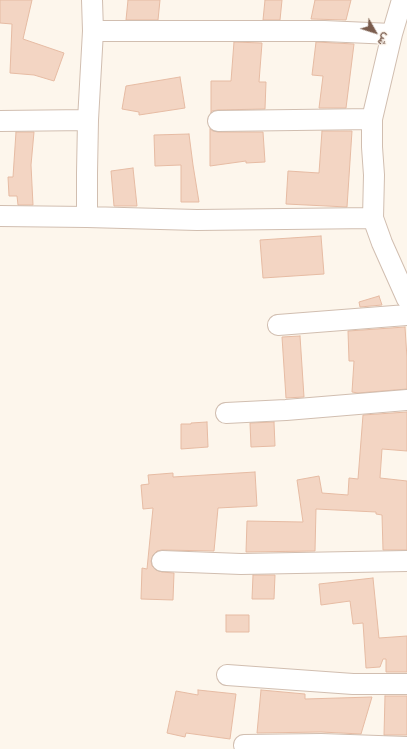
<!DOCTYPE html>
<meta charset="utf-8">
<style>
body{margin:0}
#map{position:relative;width:407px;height:749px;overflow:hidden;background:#fdf6ec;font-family:Inter,Vazirmatn,sans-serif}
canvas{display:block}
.north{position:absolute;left:355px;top:12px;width:40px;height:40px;-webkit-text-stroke:3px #fffaf3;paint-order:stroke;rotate:129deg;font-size:11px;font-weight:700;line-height:16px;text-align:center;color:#7a5c4d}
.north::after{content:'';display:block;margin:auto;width:14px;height:18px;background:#7a5c4d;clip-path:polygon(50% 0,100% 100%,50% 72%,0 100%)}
</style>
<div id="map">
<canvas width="407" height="749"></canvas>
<div class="north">ش</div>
</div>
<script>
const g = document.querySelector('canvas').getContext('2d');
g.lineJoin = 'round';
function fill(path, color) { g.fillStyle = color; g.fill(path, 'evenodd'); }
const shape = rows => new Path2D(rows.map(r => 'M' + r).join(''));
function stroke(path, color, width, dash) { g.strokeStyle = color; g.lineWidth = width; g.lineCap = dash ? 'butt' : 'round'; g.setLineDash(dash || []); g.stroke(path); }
const building = shape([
 [0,0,32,0,23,39,64,53,54,81,34,75,10,73,12,24,0,23,0,0],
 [128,0,160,0,158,20,126,20,128,0],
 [265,0,282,0,280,20,263,20,265,0],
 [315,0,351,0,346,20,311,19,315,0],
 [234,42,262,43,259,82,266,82,265,109,218,110,212,111,211,113,211,81,231,81,234,42],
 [316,42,354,44,346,108,319,108,323,76,312,75,316,42],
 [180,77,185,108,139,115,139,112,122,109,126,86,180,77],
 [210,129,213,131,218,132,263,132,265,162,246,163,246,161,210,166,210,129],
 [322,131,352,131,347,207,286,204,288,171,319,173,322,131],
 [16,132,34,132,31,165,33,205,18,205,17,196,9,196,8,177,13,177,16,132],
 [189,134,193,165,199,202,181,202,181,165,155,166,154,135,189,134],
 [133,168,137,206,114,206,111,171,133,168],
 [321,236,324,274,263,278,260,240,321,236],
 [379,296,382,305,360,307,359,302,379,296],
 [405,327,407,358,407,389,358,393,352,392,354,361,349,361,348,331,405,327],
 [300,336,304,397,286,398,282,337,300,336],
 [407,412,407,451,382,449,380,478,407,481,407,550,383,550,382,515,376,514,376,512,316,509,315,551,246,552,247,521,303,522,297,480,319,476,322,493,348,495,349,478,358,479,363,415,407,412],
 [207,422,208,447,181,449,181,424,191,424,191,423,207,422],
 [274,422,275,446,251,447,250,423,274,422],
 [255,472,257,506,218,508,214,551,162,550,157,551,153,555,151,561,152,566,156,570,162,572,174,573,173,600,141,599,142,568,147,569,153,508,143,509,141,485,149,484,148,475,173,473,173,477,255,472],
 [253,575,275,575,274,599,252,599,253,575],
 [373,578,379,638,407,636,407,672,386,672,386,659,383,659,380,667,366,668,363,623,353,624,350,601,321,605,319,584,373,578],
 [226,615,249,615,249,632,226,632,226,615],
 [198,690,236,694,230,739,186,733,185,737,167,733,176,691,198,695,198,690],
 [261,690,305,694,305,699,372,697,361,734,321,732,257,733,261,690],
 [385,696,407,696,407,735,384,735,385,696]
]);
const street = shape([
 [402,0,392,34,372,119,372,147,374,175,373,218,382,243,407,299],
 [93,31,324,31,392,34],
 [0,121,88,120],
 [218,121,372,119],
 [0,216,87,217,197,220,373,218],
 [87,217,87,173,88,120,93,31,92,0],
 [278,325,407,315],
 [226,413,286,410,407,400],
 [162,561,241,564,407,561],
 [227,675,353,684,407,684],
 [244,745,321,744,407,747]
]);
fill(building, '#f3d5c3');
stroke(building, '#e6bba3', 1);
stroke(street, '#d1beb0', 22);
stroke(street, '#fff', 20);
</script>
